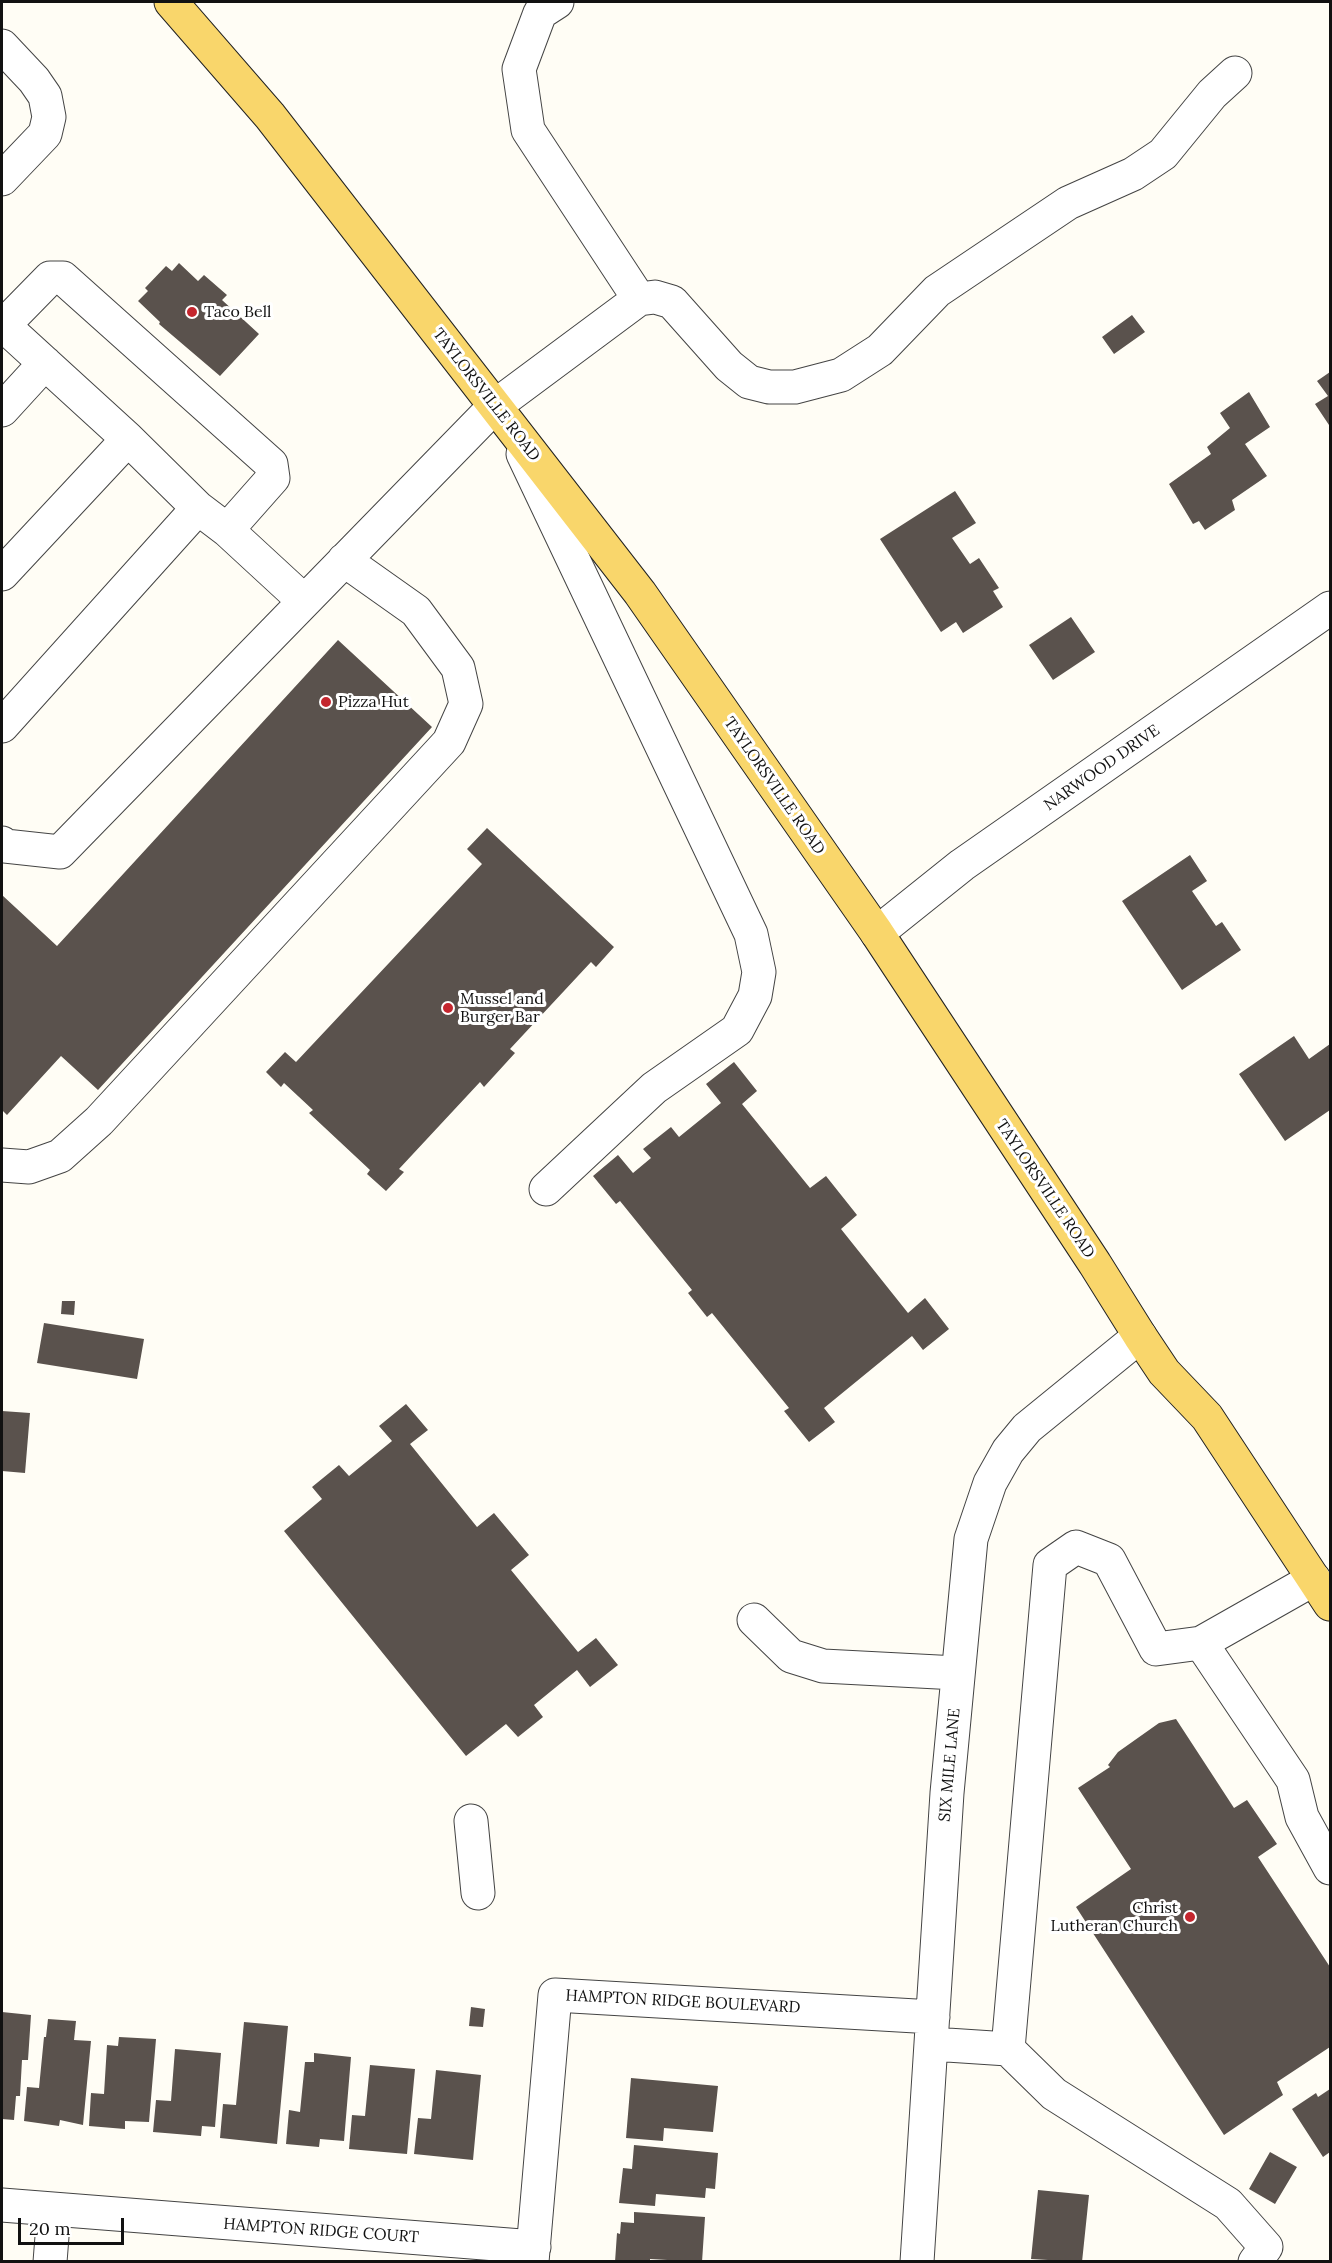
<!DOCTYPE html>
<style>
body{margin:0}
#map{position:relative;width:1332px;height:2263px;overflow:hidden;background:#fffdf5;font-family:Lora,serif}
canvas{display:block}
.frame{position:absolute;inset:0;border:3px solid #111;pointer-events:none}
.scale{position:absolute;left:18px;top:2218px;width:106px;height:27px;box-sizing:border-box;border:3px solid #111;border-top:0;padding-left:8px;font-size:18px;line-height:21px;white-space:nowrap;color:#111;-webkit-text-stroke:4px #fff;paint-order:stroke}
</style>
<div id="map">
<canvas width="1332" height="2263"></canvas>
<div class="frame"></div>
<div class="scale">20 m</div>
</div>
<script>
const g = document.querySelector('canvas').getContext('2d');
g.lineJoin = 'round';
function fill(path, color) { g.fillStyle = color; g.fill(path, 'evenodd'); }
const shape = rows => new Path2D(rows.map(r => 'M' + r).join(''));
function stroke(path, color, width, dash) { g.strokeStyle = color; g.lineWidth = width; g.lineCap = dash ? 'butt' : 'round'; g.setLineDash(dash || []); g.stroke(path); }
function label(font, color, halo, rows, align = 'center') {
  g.font = font + ' Lora,serif'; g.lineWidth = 6; g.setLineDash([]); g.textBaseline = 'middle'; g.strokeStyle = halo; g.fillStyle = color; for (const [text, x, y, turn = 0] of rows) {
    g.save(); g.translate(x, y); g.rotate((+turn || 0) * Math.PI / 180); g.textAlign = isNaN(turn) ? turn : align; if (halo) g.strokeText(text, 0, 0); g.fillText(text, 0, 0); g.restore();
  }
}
const building = shape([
 [179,263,198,281,204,275,227,295,222,300,259,334,220,376,159,324,160,322,138,301,148,291,145,288,166,266,172,271],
 [1132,315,1145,332,1114,354,1102,337],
 [1330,372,1330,424,1329,425,1315,404,1328,396,1317,381],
 [1249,392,1270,427,1245,444,1267,476,1232,500,1235,510,1205,530,1199,521,1193,524,1169,484,1211,454,1207,447,1230,428,1220,413],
 [955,491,976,523,952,538,970,564,979,558,999,588,993,591,1003,607,963,633,956,622,941,632,880,539],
 [1071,617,1095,652,1053,680,1029,645],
 [338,640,432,727,98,1090,61,1056,7,1115,2,1110,2,895,57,946],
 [487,828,614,947,596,967,591,962,510,1049,515,1053,484,1087,480,1082,399,1169,404,1172,386,1191,367,1174,370,1170,309,1113,313,1110,284,1083,281,1087,266,1072,285,1052,296,1062,482,864,467,849],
 [1190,855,1207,881,1192,891,1216,926,1222,922,1241,950,1182,990,1122,901],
 [1294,1036,1309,1059,1330,1044,1330,1110,1285,1141,1239,1074],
 [734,1062,757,1091,742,1104,810,1188,826,1176,857,1215,841,1229,908,1313,925,1298,949,1329,923,1350,912,1336,824,1408,835,1422,809,1442,784,1411,789,1408,712,1313,707,1317,688,1293,692,1290,620,1201,616,1204,593,1176,618,1155,633,1173,651,1158,643,1149,671,1127,679,1137,721,1103,706,1084],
 [62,1301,75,1301,74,1315,61,1314],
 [44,1323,144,1339,137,1379,37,1363],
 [406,1404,428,1430,410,1444,477,1527,494,1513,529,1555,511,1570,578,1652,596,1638,618,1665,590,1687,577,1670,534,1705,543,1717,518,1737,506,1724,466,1756,284,1531,322,1499,312,1487,339,1465,349,1476,392,1441,379,1426],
 [2,1411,30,1413,25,1473,2,1471],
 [1176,1719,1234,1808,1247,1800,1277,1844,1258,1857,1330,1967,1330,2047,1277,2082,1283,2095,1224,2135,1076,1907,1131,1869,1078,1788,1110,1767,1108,1765,1118,1752,1159,1723],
 [471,2007,485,2009,483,2027,469,2026],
 [2,2012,31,2015,28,2060,22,2060,20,2096,16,2096,14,2120,2,2119],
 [48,2019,76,2021,74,2040,91,2041,83,2125,60,2120,59,2126,24,2121,27,2087,39,2088,44,2037,46,2037],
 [244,2022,288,2026,277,2144,220,2138,223,2104,236,2105],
 [119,2037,156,2039,149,2122,125,2121,125,2129,89,2126,91,2093,104,2094,107,2045,118,2046],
 [175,2049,221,2053,215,2127,202,2126,201,2136,153,2132,156,2100,171,2101],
 [314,2053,351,2057,344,2141,320,2139,319,2147,286,2144,289,2110,300,2112,305,2062,314,2062],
 [370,2065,415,2069,407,2154,349,2149,352,2115,365,2116],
 [436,2070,481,2075,473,2160,414,2154,418,2118,431,2119],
 [631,2078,718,2086,713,2132,664,2128,663,2141,626,2138],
 [1330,2089,1330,2152,1323,2157,1292,2109,1316,2093,1318,2097],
 [634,2145,718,2153,715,2189,706,2188,705,2198,656,2194,655,2206,619,2203,623,2168,632,2169],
 [1270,2152,1297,2167,1275,2204,1249,2189],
 [1038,2190,1089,2195,1082,2262,1031,2259],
 [634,2212,705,2217,702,2262,650,2259,650,2262,615,2262,617,2233,620,2234,621,2222,634,2223]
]);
const minor = shape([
 [557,2,540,13,519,69,528,130,639,299],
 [2,46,34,80,45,96,49,117,45,134,2,179],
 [2,324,128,439,198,508,227,530,304,601],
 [3,326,50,278,63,278,271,464,273,478,227,530],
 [2,410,45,363],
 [523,454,751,934,759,972,755,996,737,1030,654,1088,546,1189],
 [2,574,128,439],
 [2,726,198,508],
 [2,843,5,846,60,852,495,406,639,299,655,297,672,302,729,366,749,382,769,387,795,387,841,375,880,350,937,291,1068,203,1133,174,1163,154,1212,94,1235,73],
 [877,933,962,865,1330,608],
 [2,1165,29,1167,60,1156,99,1121,449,742,466,704,458,668,416,611,344,560],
 [754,1620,791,1656,823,1666,957,1673],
 [1201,1643,1293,1780,1302,1817,1330,1868],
 [471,1821,478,1893],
 [932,2044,1008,2049,1054,2094,1228,2204,1266,2247,1255,2262],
 [1008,2049,1050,1565,1076,1547,1109,1560,1156,1649,1201,1643,1314,1579],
 [2,2205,534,2247],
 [50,2262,54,2211],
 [532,2262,555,1995,933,2017],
 [917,2262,947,1793,971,1539,990,1483,1008,1451,1027,1428,1140,1336]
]);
const major = shape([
 [171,2,270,116,640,593,877,933,1095,1264,1140,1336,1164,1372,1207,1417,1330,1604]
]);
const markers = [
 [192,312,6,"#c4262e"],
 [326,702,6,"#c4262e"],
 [448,1008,6,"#c4262e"],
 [1190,1917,6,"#c4262e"]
];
const poiNames = [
 ["Taco Bell",204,312],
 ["Pizza Hut",338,702],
 ["Mussel and",460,999],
 ["Burger Bar",460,1017],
 ["Christ",1178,1908,"right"],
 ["Lutheran Church",1178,1926,"right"]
];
const streetNames = [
 ["TAYLORSVILLE ROAD",486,395,52],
 ["NARWOOD DRIVE",1102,768,-35],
 ["TAYLORSVILLE ROAD",774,786,55],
 ["TAYLORSVILLE ROAD",1045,1189,56],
 ["SIX MILE LANE",950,1765,-85],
 ["HAMPTON RIDGE BOULEVARD",683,2002,3],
 ["HAMPTON RIDGE COURT",321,2231,4]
];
fill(building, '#5a524d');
stroke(minor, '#444', 35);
stroke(major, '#222', 35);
stroke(minor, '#fff', 33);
stroke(major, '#f9d66b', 33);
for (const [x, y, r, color] of markers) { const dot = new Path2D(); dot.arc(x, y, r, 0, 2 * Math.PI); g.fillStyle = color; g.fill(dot); stroke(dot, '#fff', 2); }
label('16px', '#111', '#fff', poiNames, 'left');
label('16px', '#111', '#fff', streetNames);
</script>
